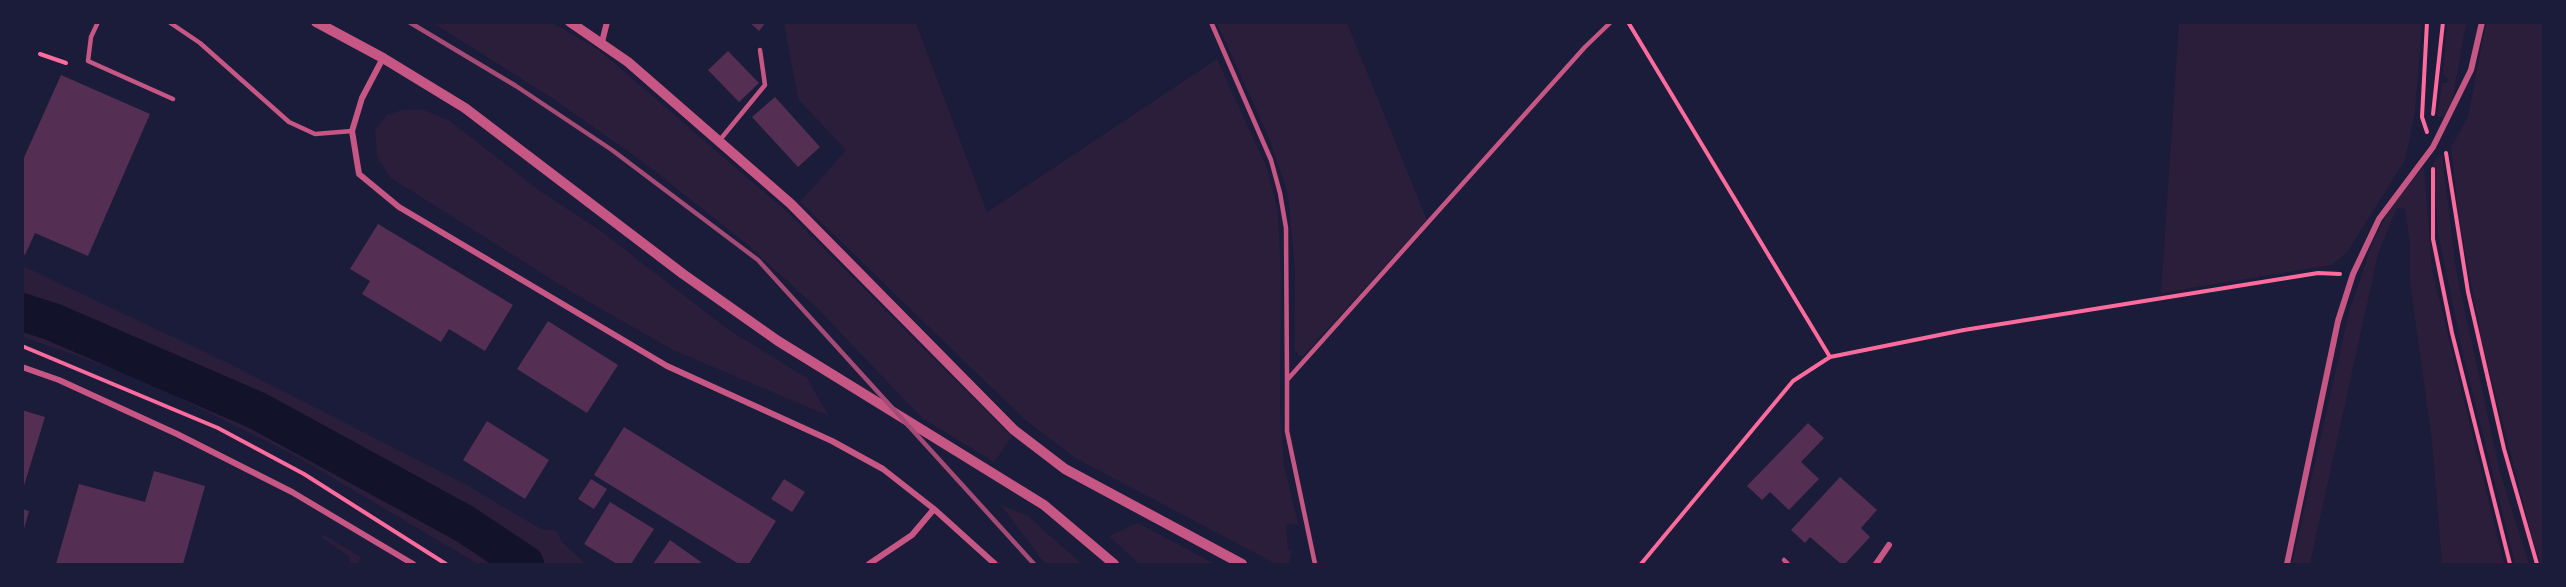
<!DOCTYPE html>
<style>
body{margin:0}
#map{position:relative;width:2566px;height:587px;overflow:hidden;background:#1b1b3a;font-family:"Fira Sans",sans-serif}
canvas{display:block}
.frame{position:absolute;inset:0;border:24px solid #1b1b3a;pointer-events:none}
</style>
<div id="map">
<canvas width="2566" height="587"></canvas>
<div class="frame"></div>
</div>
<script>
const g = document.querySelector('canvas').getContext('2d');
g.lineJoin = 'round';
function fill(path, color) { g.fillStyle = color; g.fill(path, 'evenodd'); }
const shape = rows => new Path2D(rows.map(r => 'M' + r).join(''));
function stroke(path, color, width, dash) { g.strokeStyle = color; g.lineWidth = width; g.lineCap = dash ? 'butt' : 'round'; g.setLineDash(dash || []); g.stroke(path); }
const green = shape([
 [433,23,553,23,599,50,786,211,1012,437,994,462,922,418,816,307,742,240,643,162,552,98],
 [784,23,916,23,987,212,1217,59,1267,168,1278,212,1281,276,1280,408,1284,464,1298,524,1286,525,1288,550,1292,549,1289,564,1276,564,1077,459,1024,419,800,202,846,150,798,99],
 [1217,23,1347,23,1427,220,1302,357,1295,351,1295,270,1288,194,1268,136],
 [2179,23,2422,23,2415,112,2405,160,2348,251,2332,265,2161,293],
 [2447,23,2466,23,2452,103,2443,117,2437,117,2442,83,2447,83,2448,78,2443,75],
 [2486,23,2543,23,2543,564,2541,564,2532,537,2482,342,2459,219,2451,147,2468,117],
 [402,110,424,110,450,121,540,191,602,232,729,330,807,378,829,416,673,350,570,291,391,178,377,157,375,130,387,115],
 [2442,155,2456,269,2500,472,2529,564,2515,564,2461,345,2438,233,2433,162],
 [2424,167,2432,270,2504,564,2442,564,2432,441,2410,283,2410,245,2405,209,2397,208,2378,254,2310,564,2292,564,2349,312,2373,241,2394,201],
 [23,266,228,363,465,484,541,529,556,530,562,542,586,564,478,564,292,454,139,378,23,337],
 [1001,505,1028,516,1082,564,1045,564],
 [1138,523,1215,564,1139,564,1109,536],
 [324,535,361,557,358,564,349,564,350,557,321,537]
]);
const river = shape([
 [22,312,53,322,258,411,465,524,525,564]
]);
const building = shape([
 [749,22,766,22,759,31],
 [728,51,759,83,739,102,708,70],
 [61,75,150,114,88,256,35,233,25,255,22,254,22,162],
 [775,97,820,147,798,167,752,117],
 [378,224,513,305,485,351,449,329,441,342,362,294,370,281,350,269],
 [548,321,618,365,587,413,517,369],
 [22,410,45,417,23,489,22,489],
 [487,421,549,460,525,499,463,460],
 [1808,423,1824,438,1801,462,1819,479,1789,510,1770,492,1762,500,1747,486],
 [624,427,776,521,749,564,739,564,594,475],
 [154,471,205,486,183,564,56,564,79,484,145,502],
 [1840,477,1877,510,1861,528,1870,537,1845,564,1841,564,1810,537,1805,543,1791,530],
 [591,479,607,489,594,509,578,499],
 [784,479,805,492,792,512,771,499],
 [610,502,654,529,631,564,617,564,584,544],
 [22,509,29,511,23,532,22,532],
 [670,540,701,562,699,564,653,564]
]);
const path = shape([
 [1628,22,1830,357,1964,330,2318,273,2340,274],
 [2427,22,2422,117,2427,132],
 [40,54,66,63],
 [2433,114,2443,22],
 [2446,153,2468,292,2504,449,2537,564],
 [2433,169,2433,239,2452,333,2510,564],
 [22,346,218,428,304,474,446,564],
 [1641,564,1793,381,1830,357]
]);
const service = shape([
 [98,22,91,37,88,61,173,99],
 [169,22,200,43,289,122,315,134,352,131],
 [1211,22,1271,160,1280,193,1286,228,1287,380],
 [719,141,765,85,760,50],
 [1784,560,1788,564],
 [1315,564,1287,431,1287,380,1585,47,1611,22]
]);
const minor = shape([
 [602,42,607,22],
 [383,58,362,98,352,131,359,174,399,207,667,366,832,441,883,469,934,509,995,564],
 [22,367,59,380,177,434,292,492,413,564],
 [869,564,912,535,934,509],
 [1876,564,1889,545],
 [2287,564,2338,321,2353,274,2379,219,2433,147,2471,70,2482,22]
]);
const tertiary = shape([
 [316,22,383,58,465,108,683,274,778,341,1044,505,1114,564],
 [570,22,628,62,791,204,1014,430,1065,469,1242,564]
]);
const rail = shape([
 [409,22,516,86,612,150,758,260,1034,564]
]);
fill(green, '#2a1e3b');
stroke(river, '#12122b', 38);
fill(building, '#542f53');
stroke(path, '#ff6b9d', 4);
stroke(service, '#c65784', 4.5);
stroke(minor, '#c65784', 6);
stroke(tertiary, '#c65784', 10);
stroke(rail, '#a44b75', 4.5);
</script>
